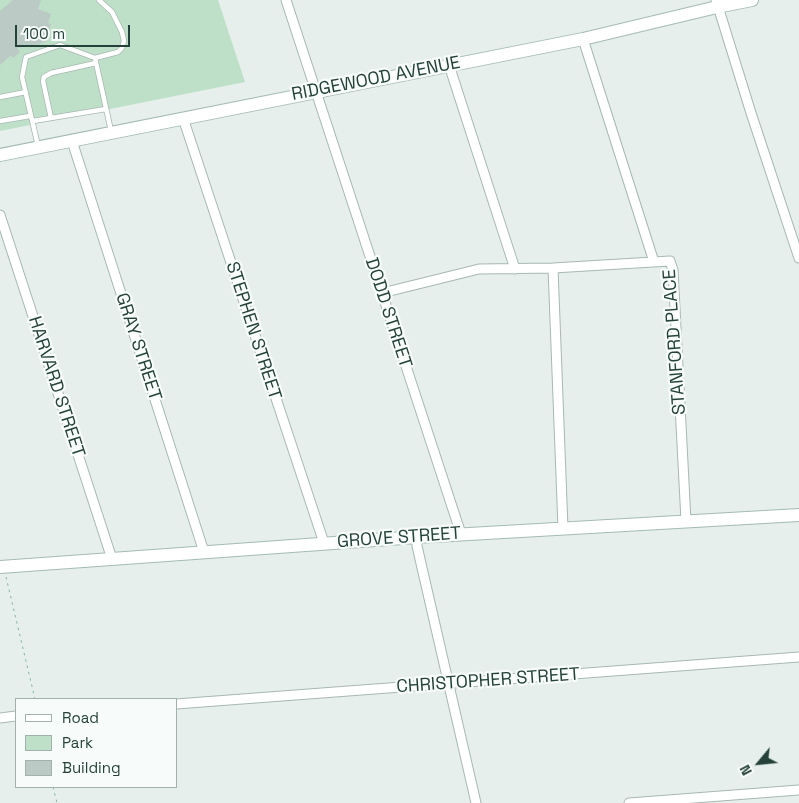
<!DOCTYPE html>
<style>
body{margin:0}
#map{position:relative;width:799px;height:803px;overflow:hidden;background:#e6efeb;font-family:"Space Grotesk",sans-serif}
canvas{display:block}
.legend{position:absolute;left:15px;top:698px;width:162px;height:90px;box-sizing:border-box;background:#f7fbf9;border:1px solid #a3b1ad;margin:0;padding:6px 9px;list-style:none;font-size:15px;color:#24423a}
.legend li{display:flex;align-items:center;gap:10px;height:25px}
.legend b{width:25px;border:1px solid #a3b1ad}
.north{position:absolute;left:734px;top:738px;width:50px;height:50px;-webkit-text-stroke:4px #f7fbf9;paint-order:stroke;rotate:242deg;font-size:14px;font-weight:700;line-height:20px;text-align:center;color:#24423a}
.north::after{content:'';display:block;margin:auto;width:18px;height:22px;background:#24423a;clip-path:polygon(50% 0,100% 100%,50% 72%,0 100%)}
.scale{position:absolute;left:15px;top:25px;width:115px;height:22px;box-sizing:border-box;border:2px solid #24423a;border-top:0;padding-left:6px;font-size:15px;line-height:18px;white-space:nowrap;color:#24423a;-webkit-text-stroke:4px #f7fbf9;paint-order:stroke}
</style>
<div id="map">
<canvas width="799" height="803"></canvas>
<ul class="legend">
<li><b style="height:6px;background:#fff"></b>Road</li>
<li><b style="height:14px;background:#bfe0c8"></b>Park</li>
<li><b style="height:14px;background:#bbcac4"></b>Building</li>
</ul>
<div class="north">N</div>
<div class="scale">100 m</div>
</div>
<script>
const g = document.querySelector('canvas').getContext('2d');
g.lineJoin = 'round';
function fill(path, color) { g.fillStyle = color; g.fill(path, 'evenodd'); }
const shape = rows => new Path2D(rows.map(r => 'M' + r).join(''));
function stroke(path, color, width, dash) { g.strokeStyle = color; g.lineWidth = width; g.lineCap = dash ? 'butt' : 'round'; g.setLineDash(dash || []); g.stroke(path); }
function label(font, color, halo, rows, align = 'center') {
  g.font = font + ' "Space Grotesk",sans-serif'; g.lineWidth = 4.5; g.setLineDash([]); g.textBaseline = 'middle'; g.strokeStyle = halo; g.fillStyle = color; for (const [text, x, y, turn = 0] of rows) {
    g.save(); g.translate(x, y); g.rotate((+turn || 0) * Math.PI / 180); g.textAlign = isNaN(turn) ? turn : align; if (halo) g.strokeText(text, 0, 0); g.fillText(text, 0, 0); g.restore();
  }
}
const green = shape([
 [0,0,218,0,245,82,0,131]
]);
const building = shape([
 [13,0,41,0,38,9,51,14,48,23,51,24,46,42,40,43,40,44,17,48,20,52,13,58,11,55,0,65,0,11]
]);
const path = shape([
 [6,577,35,699],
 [53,787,57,803]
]);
const lane = shape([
 [95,58,118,52,122,48,124,41,122,32,112,12,99,0],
 [0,97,26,92],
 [51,118,43,81,44,77,51,73,96,63],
 [0,121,30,116],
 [33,121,106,109],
 [38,146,22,77,26,57,60,45,95,58,111,131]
]);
const street = shape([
 [286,0,461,534],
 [716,0,751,113,799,258],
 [583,39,654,262],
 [449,65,515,269],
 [183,118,324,543],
 [72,141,204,552],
 [0,215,112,559],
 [553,268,563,528],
 [382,293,479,269,553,268,670,261,673,270,686,521],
 [417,537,417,546,476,803],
 [176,704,799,657],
 [0,718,16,716],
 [629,803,799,790]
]);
const secondary = shape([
 [0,155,583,39,717,7,752,0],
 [0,567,417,537,799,515]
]);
const streetNames = [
 ["RIDGEWOOD AVENUE",376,79,-11],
 ["DODD STREET",388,313,72],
 ["STEPHEN STREET",253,331,72],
 ["STANFORD PLACE",675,342,-94],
 ["GRAY STREET",138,347,72],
 ["HARVARD STREET",56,387,72],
 ["GROVE STREET",399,538,-4],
 ["CHRISTOPHER STREET",488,681,-4]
];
fill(green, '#bfe0c8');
fill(building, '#bbcac4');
stroke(lane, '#a8b8b2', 6);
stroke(street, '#a8b8b2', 11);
stroke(secondary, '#a4bbb3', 14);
stroke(path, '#86b3a5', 1, [2.5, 4]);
stroke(lane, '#fff', 4.5);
stroke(street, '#fff', 9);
stroke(secondary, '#fff', 12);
label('18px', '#24423a', '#f7fbf9', streetNames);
</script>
